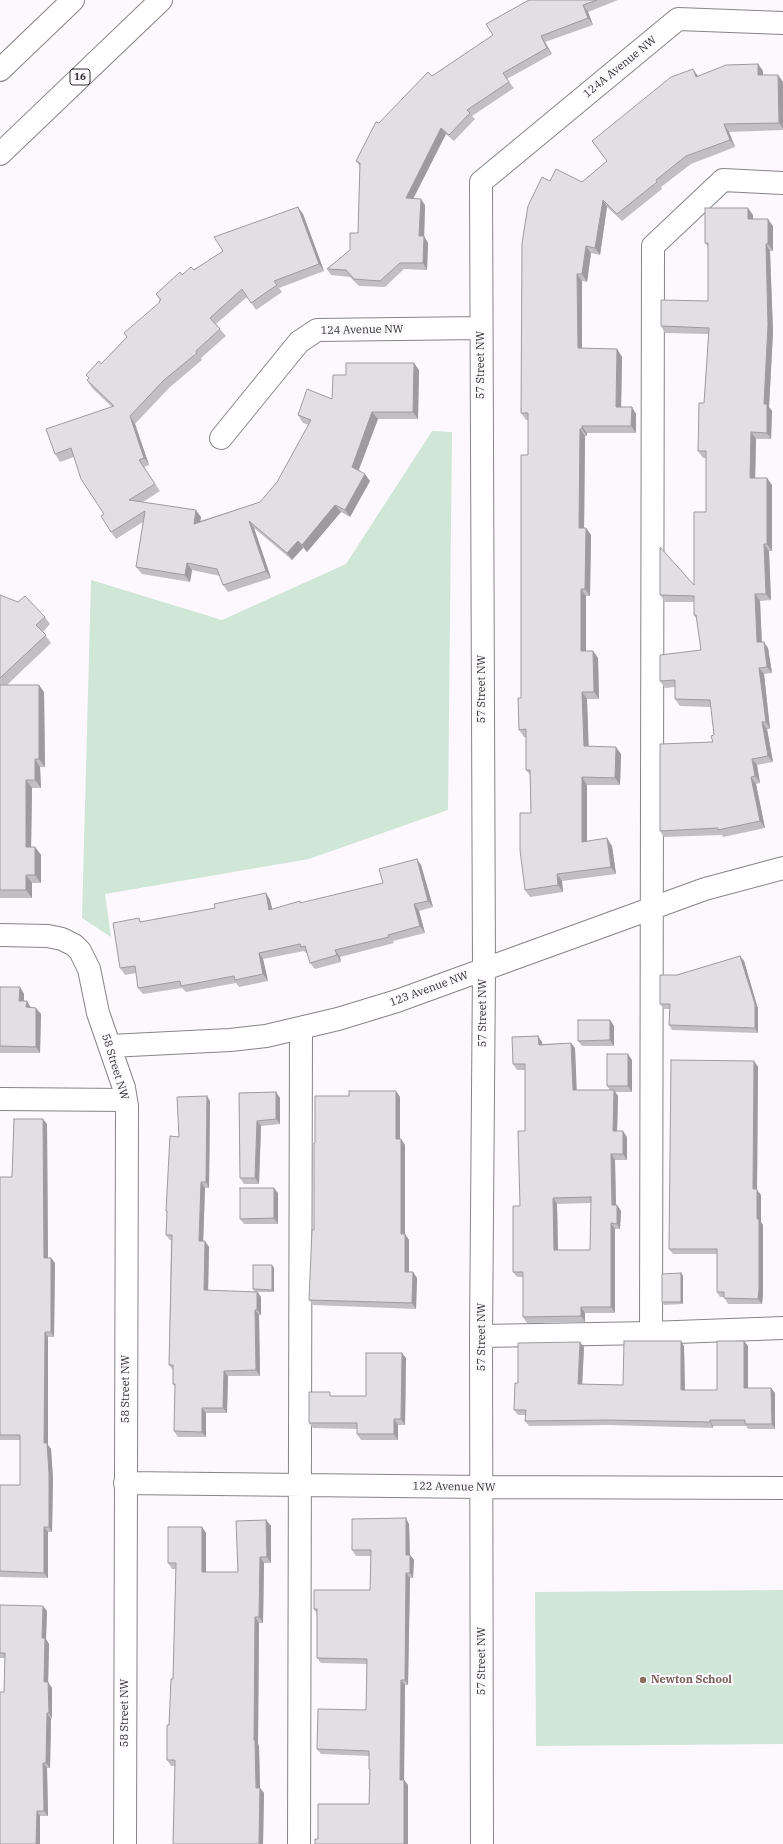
<!DOCTYPE html>
<style>
body{margin:0}
canvas{display:block;background:#fcf8fe}
</style>
<canvas width="783" height="1844"></canvas>
<script>
const g = document.querySelector('canvas').getContext('2d');
g.lineJoin = 'round';
function fill(path, color) { g.fillStyle = color; g.fill(path, 'evenodd'); }
const shape = rows => new Path2D(rows.map(r => 'M' + r).join(''));
function stroke(path, color, width, dash) { g.strokeStyle = color; g.lineWidth = width; g.lineCap = dash ? 'butt' : 'round'; g.setLineDash(dash || []); g.stroke(path); }
function label(font, color, halo, rows, align = 'center') {
  g.font = font + ' "IBM Plex Serif",serif'; g.lineWidth = 4; g.setLineDash([]); g.textBaseline = 'middle'; g.strokeStyle = halo; g.fillStyle = color; for (const [text, x, y, turn = 0] of rows) {
    g.save(); g.translate(x, y); g.rotate((+turn || 0) * Math.PI / 180); g.textAlign = isNaN(turn) ? turn : align; if (halo) g.strokeText(text, 0, 0); g.fillText(text, 0, 0); g.restore();
  }
}
const green = shape([
 [432,431,452,432,448,810,309,859,105,894,111,937,82,918,91,580,222,620,346,564],
 [783,1590,783,1744,536,1746,535,1592]
]);
const minor = shape([
 [221,438,299,342,317,330,481,328],
 [0,935,48,936,62,939,74,945,80,951,89,969,98,1013,124,1088,127,1106,125,1844],
 [110,1046,230,1040,266,1036,338,1019,397,1001,705,889,783,868],
 [0,1099,126,1100],
 [651,1333,653,246,723,180,783,183],
 [481,1336,651,1333,783,1328],
 [125,1483,481,1487,783,1488],
 [299,1844,301,1029],
 [482,1844,481,1336,484,969,481,182,678,19,783,23]
]);
const highway = shape([
 [0,70,73,0],
 [0,154,161,0]
]);
const wall = shape([
 [529,0,618,0,588,12,593,25,545,42,552,54,507,79,514,88,472,116,475,119,454,141,446,134,413,199,425,205,424,236,428,243,427,270,404,269,385,287,359,286,350,277,331,275,327,269,350,250,358,233,360,167,356,161,379,123,432,76,493,35],
 [758,64,763,71,763,75,778,75,783,82,783,130,729,132,735,147,691,164,661,187,662,189,622,221,607,207,600,255,591,253,587,282,582,281,582,349,617,349,622,357,621,407,632,407,636,414,636,433,587,433,587,436,585,436,584,528,586,528,591,535,590,596,586,596,586,651,593,651,598,658,599,699,587,699,588,746,621,754,620,785,587,785,587,841,612,846,616,874,562,881,563,892,530,897,525,890,531,813,530,775,526,770,526,737,524,737,519,730,521,698,528,455,528,420,526,420,521,413,550,181,582,182,607,161,592,141,698,76],
 [303,214,324,271,279,288,282,292,256,310,247,297,216,324,220,329,226,336,201,358,202,360,169,388,135,424,149,465,144,467,160,491,143,502,201,517,200,521,260,502,277,482,309,425,303,423,298,415,332,399,346,375,419,370,418,419,378,419,359,470,370,481,350,517,341,512,307,552,303,548,292,560,254,528,271,578,228,592,223,585,220,576,192,570,190,582,142,574,136,567,143,522,116,539,111,532,104,514,74,457,60,462,55,454,112,407,92,388,87,380,89,378,86,375,101,364,127,337,124,333,160,303,160,300,156,294,182,275],
 [753,215,753,219,773,226,773,251,770,251,773,332,769,407,772,411,771,439,756,439,755,478,767,478,772,485,772,551,769,551,771,600,760,601,762,642,768,648,772,673,764,674,770,729,767,729,773,762,757,765,760,783,756,784,765,828,723,837,722,835,664,837,660,831,713,742,714,735,711,707,680,706,675,699,675,687,665,688,660,681,701,650,697,620,694,615,694,602,665,602,660,595,694,585,706,512,706,458,703,458,698,451,704,403,709,334,665,333,661,326,708,301,708,247,705,243],
 [0,595,45,617,50,624,43,632,51,643,7,685,44,692,45,767,40,767,41,788,32,788,31,847,35,847,41,855,41,883,32,883,32,898,0,898],
 [421,865,433,907,419,911,425,933,393,941,394,943,340,957,341,962,315,969,310,963,307,953,306,953,304,951,263,959,268,981,239,987,236,983,186,992,182,988,143,994,138,988,136,973,125,975,120,968,139,918,141,922,215,908,266,893,270,900,272,909,301,903,383,883],
 [740,956,744,961,758,1009,758,1033,672,1030,669,1025,669,1009,664,1009,660,1004,677,975],
 [0,987,20,987,24,994,24,1001,31,1007,41,1014,40,1053,0,1053],
 [610,1020,614,1026,614,1046,582,1046,578,1041],
 [538,1036,542,1042,542,1044,571,1043,575,1048,576,1090,610,1090,607,1086,632,1060,632,1092,615,1092,618,1096,617,1131,627,1137,627,1160,615,1160,616,1205,617,1205,621,1211,620,1229,615,1229,615,1313,585,1313,585,1322,527,1323,523,1317,523,1277,517,1277,513,1272,520,1206,525,1131,525,1070,517,1070,513,1064],
 [591,1203,590,1250,558,1250,557,1204],
 [754,1061,758,1067,757,1190,761,1195,761,1222,763,1225,763,1294,762,1304,728,1304,724,1297,720,1297,717,1292,717,1254,673,1254,669,1249],
 [396,1091,400,1097,400,1139,401,1139,405,1145,405,1234,409,1240,409,1272,413,1272,417,1278,416,1309,313,1305,309,1300,314,1230,315,1143,349,1096],
 [276,1092,280,1098,280,1124,261,1126,259,1184,244,1184,240,1178,239,1093],
 [210,1101,209,1188,205,1188,203,1241,209,1247,208,1290,255,1292,253,1289,274,1268,274,1292,258,1292,261,1297,261,1315,259,1315,260,1376,228,1376,227,1413,206,1413,206,1437,178,1437,174,1431,175,1387,173,1384,173,1370,169,1365,171,1240,170,1240,166,1235,167,1213,166,1211,179,1137],
 [47,1124,48,1258,51,1258,55,1263,54,1337,48,1337,48,1445,51,1449,53,1479,52,1532,48,1532,48,1578,0,1577,0,1485,20,1485,20,1440,0,1440,0,1177,12,1177],
 [278,1193,278,1224,244,1224,240,1219],
 [681,1273,683,1276,683,1304,664,1305,662,1302],
 [744,1341,748,1346,748,1388,771,1388,775,1393,775,1429,748,1429,746,1426,713,1426,713,1428,610,1425,529,1426,525,1421,526,1415,518,1415,514,1410,518,1383,584,1347,582,1384,623,1385,684,1346,685,1390,717,1390],
 [406,1358,405,1425,398,1425,398,1440,361,1440,357,1434,357,1429,313,1428,309,1423,333,1396,366,1396],
 [266,1520,271,1526,271,1563,264,1563,263,1623,259,1623,258,1744,259,1746,260,1788,264,1793,263,1844,173,1844,175,1766,171,1766,167,1760,173,1679,176,1569,172,1569,168,1563,202,1527,206,1533,206,1572,238,1572],
 [409,1524,410,1555,414,1560,413,1578,410,1578,408,1685,405,1685,404,1780,408,1785,408,1844,315,1844,318,1839,369,1804,370,1771,369,1769,369,1756,321,1754,317,1749,366,1710,367,1664,321,1663,317,1658,317,1614,314,1609,370,1590,371,1556,356,1556,352,1550],
 [0,1605,47,1611,46,1639,49,1644,48,1682,52,1688,52,1718,51,1719,50,1768,47,1768,48,1816,40,1816,40,1844,0,1844,5,1658,0,1658]
]);
const shadedWall = shape([
 [583,5,588,12,593,25,588,18],
 [541,36,545,42,552,54,547,48],
 [758,64,763,71,763,82,758,75],
 [693,69,698,76,701,84,696,77],
 [778,75,783,82,783,128,779,123],
 [724,124,729,132,735,147,730,140],
 [441,128,446,134,410,205,406,198],
 [421,199,425,205,424,243,419,236],
 [603,200,607,207,600,255,595,248],
 [298,207,303,214,324,271,319,264],
 [748,208,753,215,753,225,748,219],
 [768,219,773,226,773,251,768,244],
 [424,236,428,243,427,270,423,263],
 [766,244,770,251,773,332,769,407,772,411,771,439,767,433,764,404],
 [586,246,591,253,587,282,582,274],
 [577,274,582,281,582,356,578,348],
 [617,349,622,357,621,414,616,407],
 [414,363,419,370,418,419,413,412],
 [632,407,636,414,636,433,631,426],
 [372,412,378,419,357,474,352,467],
 [130,416,135,424,149,465,144,458],
 [582,426,587,433,587,436,582,429],
 [580,429,585,436,584,535,579,528],
 [751,432,756,439,755,485,750,478],
 [365,474,370,481,350,517,345,510],
 [767,478,772,485,772,551,767,544],
 [335,505,341,512,307,552,302,545],
 [196,510,201,517,199,531,194,524],
 [249,521,254,528,271,578,266,571],
 [586,528,591,535,590,596,585,589],
 [298,541,303,548,292,560,287,553],
 [764,544,769,551,771,600,766,594],
 [187,563,192,570,190,582,185,575],
 [581,589,586,596,586,658,581,651],
 [755,594,760,601,762,649,757,642],
 [764,642,768,648,772,673,767,667],
 [593,651,598,658,599,699,594,692],
 [759,668,764,674,770,729,766,722],
 [39,685,44,692,45,767,39,759],
 [582,692,587,699,589,753,584,746],
 [762,722,767,729,773,762,768,756],
 [616,747,621,754,620,785,615,778],
 [35,759,40,767,41,788,35,780],
 [752,759,757,765,760,783,755,776],
 [582,777,587,785,587,849,582,842],
 [751,777,756,784,765,828,760,821],
 [26,780,32,788,31,855,26,847],
 [607,838,612,846,616,874,611,867],
 [35,847,41,855,41,883,35,875],
 [417,859,421,865,433,907,428,901],
 [557,874,562,881,563,892,558,885],
 [26,875,32,883,32,898,26,890],
 [266,893,270,900,274,916,269,910],
 [414,904,419,911,425,933,420,926],
 [335,950,340,957,341,962,337,955],
 [259,953,263,959,268,981,263,974],
 [740,956,744,961,758,1009,758,1033,755,1028],
 [20,987,24,994,24,1008,19,1001],
 [27,1001,31,1008,26,1007],
 [36,1008,41,1014,40,1053,36,1047],
 [610,1020,614,1026,614,1046,610,1040],
 [538,1036,542,1042,543,1050,539,1045],
 [571,1043,575,1048,577,1095,573,1090],
 [628,1054,632,1060,632,1092,628,1086],
 [754,1061,758,1067,757,1190,761,1195,761,1222,763,1225,763,1294,762,1304,758,1299,757,1219,753,1189],
 [614,1090,618,1096,617,1136,613,1131],
 [396,1091,400,1097,400,1145,396,1139],
 [276,1092,280,1098,280,1124,276,1119],
 [207,1096,210,1101,209,1188,206,1182],
 [43,1119,47,1124,48,1263,44,1258],
 [257,1121,261,1126,259,1184,255,1178],
 [623,1131,627,1137,627,1160,623,1154],
 [401,1139,405,1145,405,1240,401,1234],
 [611,1154,615,1160,616,1211,612,1205],
 [201,1182,205,1188,203,1247,199,1241],
 [274,1188,278,1193,278,1224,274,1218],
 [553,1198,557,1204,558,1255,554,1250],
 [617,1205,621,1211,620,1229,617,1224],
 [611,1223,615,1229,615,1313,611,1307],
 [405,1234,409,1240,409,1277,405,1272],
 [205,1241,209,1247,208,1295,204,1290],
 [51,1258,55,1263,54,1337,51,1332],
 [272,1265,274,1268,274,1292,272,1290],
 [413,1272,417,1278,416,1309,412,1303],
 [681,1273,683,1276,683,1304,681,1302],
 [257,1292,261,1297,261,1315,257,1310],
 [581,1307,585,1313,585,1322,581,1316],
 [255,1310,259,1315,260,1376,256,1370],
 [45,1332,48,1337,48,1445,51,1449,53,1479,52,1532,49,1527,44,1443],
 [681,1341,684,1346,685,1395,681,1390],
 [744,1341,748,1346,748,1393,744,1388],
 [580,1342,584,1347,582,1389,578,1384],
 [402,1353,406,1358,405,1425,401,1419],
 [224,1371,228,1376,227,1413,223,1408],
 [771,1388,775,1393,775,1429,772,1424],
 [202,1408,206,1413,206,1437,202,1432],
 [394,1419,398,1425,398,1440,394,1434],
 [710,1420,713,1426,713,1428,710,1422],
 [406,1518,409,1524,410,1560,406,1555],
 [266,1520,271,1526,271,1563,267,1557],
 [44,1527,48,1532,48,1578,44,1573],
 [202,1527,206,1533,206,1578,202,1572],
 [410,1555,414,1560,413,1578,410,1573],
 [260,1557,264,1563,263,1623,259,1617],
 [406,1573,410,1578,408,1685,405,1680],
 [43,1606,47,1611,46,1639,49,1644,48,1688,44,1682,42,1638],
 [255,1617,259,1623,258,1744,259,1746,260,1788,264,1793,263,1844,259,1844,254,1740],
 [401,1680,405,1685,404,1780,408,1785,408,1844,404,1844,400,1780],
 [48,1682,52,1688,52,1718,49,1713],
 [47,1713,51,1719,50,1768,46,1763],
 [43,1763,47,1768,48,1816,44,1811],
 [37,1811,40,1816,40,1844,36,1844]
]);
const building = shape([
 [529,0,597,0,583,5,588,18,541,36,547,48,503,73,509,82,467,110,470,113,449,135,441,128,406,198,421,199,419,236,424,236,423,263,400,263,380,281,354,279,346,270,327,269,350,250,350,233,358,233,360,163,356,161,376,122,379,123,428,72,432,76,493,35,486,24,529,0],
 [758,64,758,75,778,75,779,123,724,124,730,140,686,156,656,180,657,182,617,214,603,200,595,248,586,246,582,274,577,274,578,348,617,349,616,407,632,407,631,426,582,426,582,429,580,429,579,528,586,528,585,589,581,589,581,651,593,651,594,692,582,692,584,746,616,747,615,778,582,777,582,842,607,838,611,867,557,874,558,885,525,890,520,850,520,813,531,813,530,770,526,770,526,729,519,730,518,698,521,698,521,455,528,455,528,413,521,413,522,243,528,206,542,177,550,181,556,169,582,182,607,161,592,141,671,77,693,69,696,77,726,65,758,64],
 [298,207,319,264,274,281,277,285,251,303,242,289,210,318,220,329,196,351,197,353,164,380,130,416,144,458,139,460,155,484,129,500,196,510,194,524,260,502,277,482,311,420,298,415,307,389,332,399,333,375,346,375,346,363,414,363,413,412,372,412,352,467,365,474,345,510,335,505,302,545,298,541,287,553,249,521,266,571,223,585,217,569,187,563,185,575,136,567,145,511,111,532,101,516,104,514,81,479,71,448,55,454,46,429,114,406,87,380,89,378,86,375,99,361,101,364,127,337,124,333,160,302,159,301,161,300,156,294,180,272,182,275,191,267,194,270,223,251,214,237,298,207],
 [705,208,748,208,748,219,768,219,768,244,766,244,768,325,764,404,767,404,767,433,751,432,750,478,767,478,767,544,764,544,766,594,755,594,757,642,764,642,767,667,759,668,766,722,762,722,768,756,752,759,755,776,751,777,760,821,718,830,718,828,660,831,660,744,713,742,711,736,714,735,710,700,675,699,675,680,660,681,660,655,701,650,696,615,694,615,694,596,660,595,660,547,694,585,694,512,706,512,706,451,698,451,699,403,704,403,709,328,661,326,661,300,708,301,708,243,705,243,705,208],
 [0,595,18,602,25,596,45,617,36,625,46,635,0,678,0,595],
 [0,685,39,685,39,759,35,759,35,780,26,780,26,847,35,847,35,875,26,875,26,890,0,890,0,685],
 [417,859,428,901,414,904,420,926,388,935,389,937,335,950,337,955,310,963,305,946,301,947,300,944,259,953,263,974,235,980,234,976,181,986,180,981,138,988,135,966,120,968,113,923,139,918,140,922,215,908,214,904,266,893,269,910,300,901,300,903,383,883,379,869,417,859],
 [740,956,755,1004,755,1028,669,1025,670,1004,660,1004,660,975,677,975,740,956],
 [0,987,20,987,19,1001,27,1001,26,1007,36,1008,36,1047,0,1046,0,987],
 [578,1020,610,1020,610,1040,578,1041,578,1020],
 [538,1036,539,1045,571,1043,573,1090,614,1090,613,1131,623,1131,623,1154,611,1154,612,1205,617,1205,617,1224,611,1223,611,1307,581,1307,581,1316,523,1317,523,1272,513,1272,513,1206,520,1206,518,1131,525,1131,525,1064,513,1064,512,1037,538,1036],
 [591,1197,590,1250,554,1250,553,1198,591,1197],
 [607,1054,628,1054,628,1086,607,1086,607,1054],
 [671,1060,754,1061,753,1189,757,1189,757,1219,759,1219,759,1289,758,1299,724,1298,724,1292,717,1292,717,1249,669,1249,671,1060],
 [349,1091,396,1091,396,1139,401,1139,401,1234,405,1234,405,1272,413,1272,412,1303,309,1300,312,1230,314,1230,314,1143,315,1143,315,1096,349,1096,349,1091],
 [276,1092,276,1119,257,1121,255,1178,240,1178,239,1093,276,1092],
 [207,1096,206,1182,201,1182,199,1241,205,1241,204,1290,257,1292,257,1310,255,1310,256,1370,224,1371,223,1408,202,1408,202,1432,174,1431,175,1384,173,1384,173,1365,169,1365,172,1235,166,1235,167,1211,166,1211,170,1136,179,1137,177,1097,207,1096],
 [14,1119,43,1119,44,1258,51,1258,51,1332,45,1332,44,1443,47,1443,49,1473,49,1527,44,1527,44,1573,0,1571,0,1485,20,1485,20,1435,0,1435,0,1177,12,1177,14,1119],
 [240,1188,274,1188,274,1218,240,1219,240,1188],
 [253,1265,272,1265,272,1290,253,1289,253,1265],
 [681,1273,681,1302,662,1302,662,1274,681,1273],
 [624,1341,681,1341,681,1390,717,1390,717,1341,744,1341,744,1388,771,1388,772,1424,745,1424,745,1420,710,1420,710,1422,606,1420,525,1421,526,1410,514,1410,515,1383,518,1383,518,1343,580,1342,578,1384,623,1385,624,1341],
 [366,1353,402,1353,401,1419,394,1419,394,1434,357,1434,357,1423,309,1423,309,1392,330,1392,330,1396,366,1396,366,1353],
 [406,1518,406,1555,410,1555,410,1573,406,1573,405,1680,401,1680,400,1780,404,1780,404,1844,315,1844,315,1839,318,1839,318,1804,369,1804,370,1769,369,1769,369,1751,317,1749,318,1709,366,1710,367,1659,317,1658,317,1609,314,1609,314,1590,370,1590,371,1550,352,1550,352,1519,406,1518],
 [266,1520,267,1557,260,1557,259,1617,255,1617,254,1740,255,1740,256,1788,260,1788,259,1844,173,1844,175,1760,167,1760,167,1725,169,1725,171,1679,173,1679,176,1563,168,1563,168,1527,202,1527,202,1572,238,1572,236,1521,266,1520],
 [0,1605,43,1606,42,1638,45,1638,44,1682,48,1682,49,1713,47,1713,46,1763,43,1763,44,1811,37,1811,36,1844,0,1844,0,1692,4,1692,5,1653,0,1653,0,1605]
]);
const markers = [
 [643,1680,4,"#8d6e63"]
];
const shields = [
 [80,77,20]
];
const shieldNames = [
 ["16",80,77]
];
const streetNames = [
 ["124A Avenue NW",620,67,-39],
 ["124 Avenue NW",362,330,-1],
 ["57 Street NW",481,365,-90],
 ["57 Street NW",482,689,-90],
 ["123 Avenue NW",429,989,-20],
 ["57 Street NW",483,1013,-90],
 ["58 Street NW",115,1067,73],
 ["57 Street NW",482,1337,-90],
 ["58 Street NW",126,1389,-90],
 ["122 Avenue NW",454,1487,1],
 ["57 Street NW",482,1661,-90],
 ["58 Street NW",125,1713,-90]
];
const educationNames = [
 ["Newton School",651,1680]
];
fill(green, '#d0e6d6');
stroke(minor, '#878489', 24);
stroke(highway, '#878489', 24);
stroke(minor, '#fff', 22);
stroke(highway, '#fff', 22);
fill(wall, '#c2bfc4');
fill(shadedWall, '#9e9ba0');
fill(building, '#e1dee4');
stroke(building, '#9e9ba0', 1);
for (const [x, y, r, color] of markers) { const dot = new Path2D(); dot.arc(x, y, r, 0, 2 * Math.PI); g.fillStyle = color; g.fill(dot); stroke(dot, '#fcf8fe', 1.5); }
for (const [x, y, w] of shields) { const box = new Path2D(); box.roundRect(x - w / 2, y - 8, w, 16, 3); g.fillStyle = '#fcf8fe'; g.fill(box); stroke(box, '#313032', 1); }
label('bold 10px', '#313032', null, shieldNames);
label('11px', '#313032', '#fcf8fe', streetNames);
label('bold 11px', '#785e54', '#fcf8fe', educationNames, 'left');
</script>
